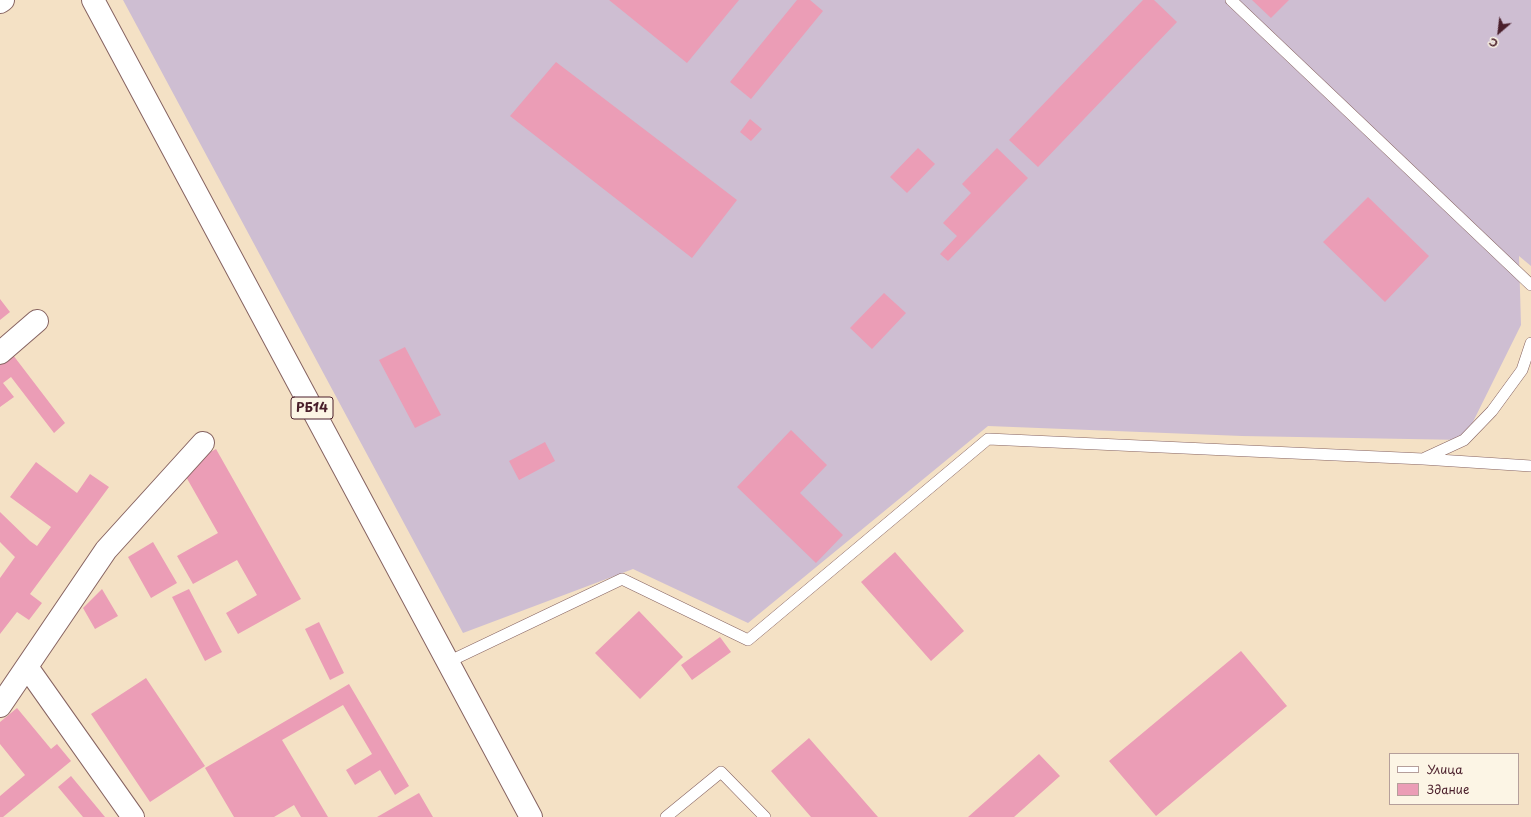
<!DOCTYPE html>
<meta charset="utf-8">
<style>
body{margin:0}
#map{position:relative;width:1531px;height:817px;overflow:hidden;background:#f4e1c5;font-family:"Playpen Sans",sans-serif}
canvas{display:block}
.legend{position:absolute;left:1389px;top:753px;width:130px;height:52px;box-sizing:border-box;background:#fcf5e5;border:1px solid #b59f9b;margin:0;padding:5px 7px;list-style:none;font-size:12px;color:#4a1f2b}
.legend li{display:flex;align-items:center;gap:8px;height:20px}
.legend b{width:20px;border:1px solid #b59f9b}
.north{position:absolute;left:1479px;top:12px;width:40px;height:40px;-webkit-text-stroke:3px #fcf5e5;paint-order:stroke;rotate:208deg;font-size:11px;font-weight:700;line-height:16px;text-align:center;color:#4a1f2b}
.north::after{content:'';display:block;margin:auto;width:14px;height:18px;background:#4a1f2b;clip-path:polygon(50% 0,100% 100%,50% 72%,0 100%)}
</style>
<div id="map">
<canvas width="1531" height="817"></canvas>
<ul class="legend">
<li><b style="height:5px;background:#fff"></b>Улица</li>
<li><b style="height:11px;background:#eb9db6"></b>Здание</li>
</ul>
<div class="north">С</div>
</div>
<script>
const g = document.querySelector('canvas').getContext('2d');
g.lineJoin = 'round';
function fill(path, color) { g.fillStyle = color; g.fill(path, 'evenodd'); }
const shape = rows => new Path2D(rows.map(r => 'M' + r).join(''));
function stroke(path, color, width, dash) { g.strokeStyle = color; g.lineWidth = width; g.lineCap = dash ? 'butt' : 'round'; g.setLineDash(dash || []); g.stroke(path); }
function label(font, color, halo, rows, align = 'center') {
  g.font = font + ' "Playpen Sans",sans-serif'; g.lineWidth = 4; g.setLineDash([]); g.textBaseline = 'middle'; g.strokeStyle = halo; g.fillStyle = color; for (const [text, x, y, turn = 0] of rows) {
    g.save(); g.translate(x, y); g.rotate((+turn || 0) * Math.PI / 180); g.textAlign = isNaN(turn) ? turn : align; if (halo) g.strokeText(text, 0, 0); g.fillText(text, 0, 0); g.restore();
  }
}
const industrial = shape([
 [123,0,1531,0,1531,266,1519,256,1521,325,1464,440,1242,436,988,426,748,623,633,569,463,633]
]);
const building = shape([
 [609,0,739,0,687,63],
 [797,0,810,0,823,11,751,99,730,82],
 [1143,0,1154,0,1177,22,1038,167,1009,140],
 [1252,0,1289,0,1271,18],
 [556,62,737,200,692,258,510,116],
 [750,119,762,129,751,141,740,132],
 [918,148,935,164,907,193,890,177],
 [997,148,1028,178,948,261,940,254,957,236,943,223,971,193,962,184],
 [1368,197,1429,256,1385,302,1323,242],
 [884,293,906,313,872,349,850,328],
 [0,299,10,312,0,320],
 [405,347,441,415,415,428,379,360],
 [13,355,65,423,54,433,11,377,3,383,14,397,0,407,0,365],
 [791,430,827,465,800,493,843,535,816,563,737,487],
 [545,442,555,461,519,480,509,461],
 [216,449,301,599,238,634,226,613,257,595,237,560,193,584,177,556,218,533,181,468],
 [36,462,77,493,90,474,109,487,30,594,42,603,29,620,17,612,0,634,0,578,15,557,0,542,0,512,30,541,37,546,51,527,10,497],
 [153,542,177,583,151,598,128,557],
 [895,552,964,631,931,661,861,582],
 [102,589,118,616,95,629,83,608],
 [189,589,222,652,205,661,172,597],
 [639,611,683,657,640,699,595,653],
 [319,622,344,673,330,680,305,629],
 [720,637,731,652,692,680,681,665],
 [1241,651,1287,706,1156,816,1109,761],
 [146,678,205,766,150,802,91,714],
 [349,684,409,786,395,795,380,770,355,785,346,770,372,754,343,705,282,740,328,817,301,817,294,805,274,817,234,817,205,768],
 [17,708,51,749,57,744,71,761,3,817,0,817,0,796,25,775,0,744,0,722],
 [809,738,878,817,811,817,771,771],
 [1039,754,1060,776,1014,817,968,817],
 [71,776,105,817,83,817,58,787],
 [419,793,433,817,377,817]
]);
const lane = shape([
 [1231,0,1531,285],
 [1425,458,1464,440,1492,411,1522,370,1531,343],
 [448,662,622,579,748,640,988,439,1423,459,1531,466],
 [666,817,721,772,765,817]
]);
const street = shape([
 [0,353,37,321],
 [27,667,133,817],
 [0,706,106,550,203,443]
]);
const secondary = shape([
 [0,2,3,0]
]);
const highway = shape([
 [93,0,531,817]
]);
const shields = [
 [312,408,42]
];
const shieldNames = [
 ["РБ14",312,408]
];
fill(industrial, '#cebed2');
fill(building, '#eb9db6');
stroke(lane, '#866361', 12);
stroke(street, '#866361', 24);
stroke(secondary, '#866361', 24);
stroke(highway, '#866361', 24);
stroke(lane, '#fff', 11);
stroke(street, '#fff', 22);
stroke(secondary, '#fff', 22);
stroke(highway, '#fff', 22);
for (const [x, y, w] of shields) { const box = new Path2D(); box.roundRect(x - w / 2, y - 11, w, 22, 3); g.fillStyle = '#fcf5e5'; g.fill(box); stroke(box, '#4a1f2b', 1); }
label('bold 13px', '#4a1f2b', null, shieldNames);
</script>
